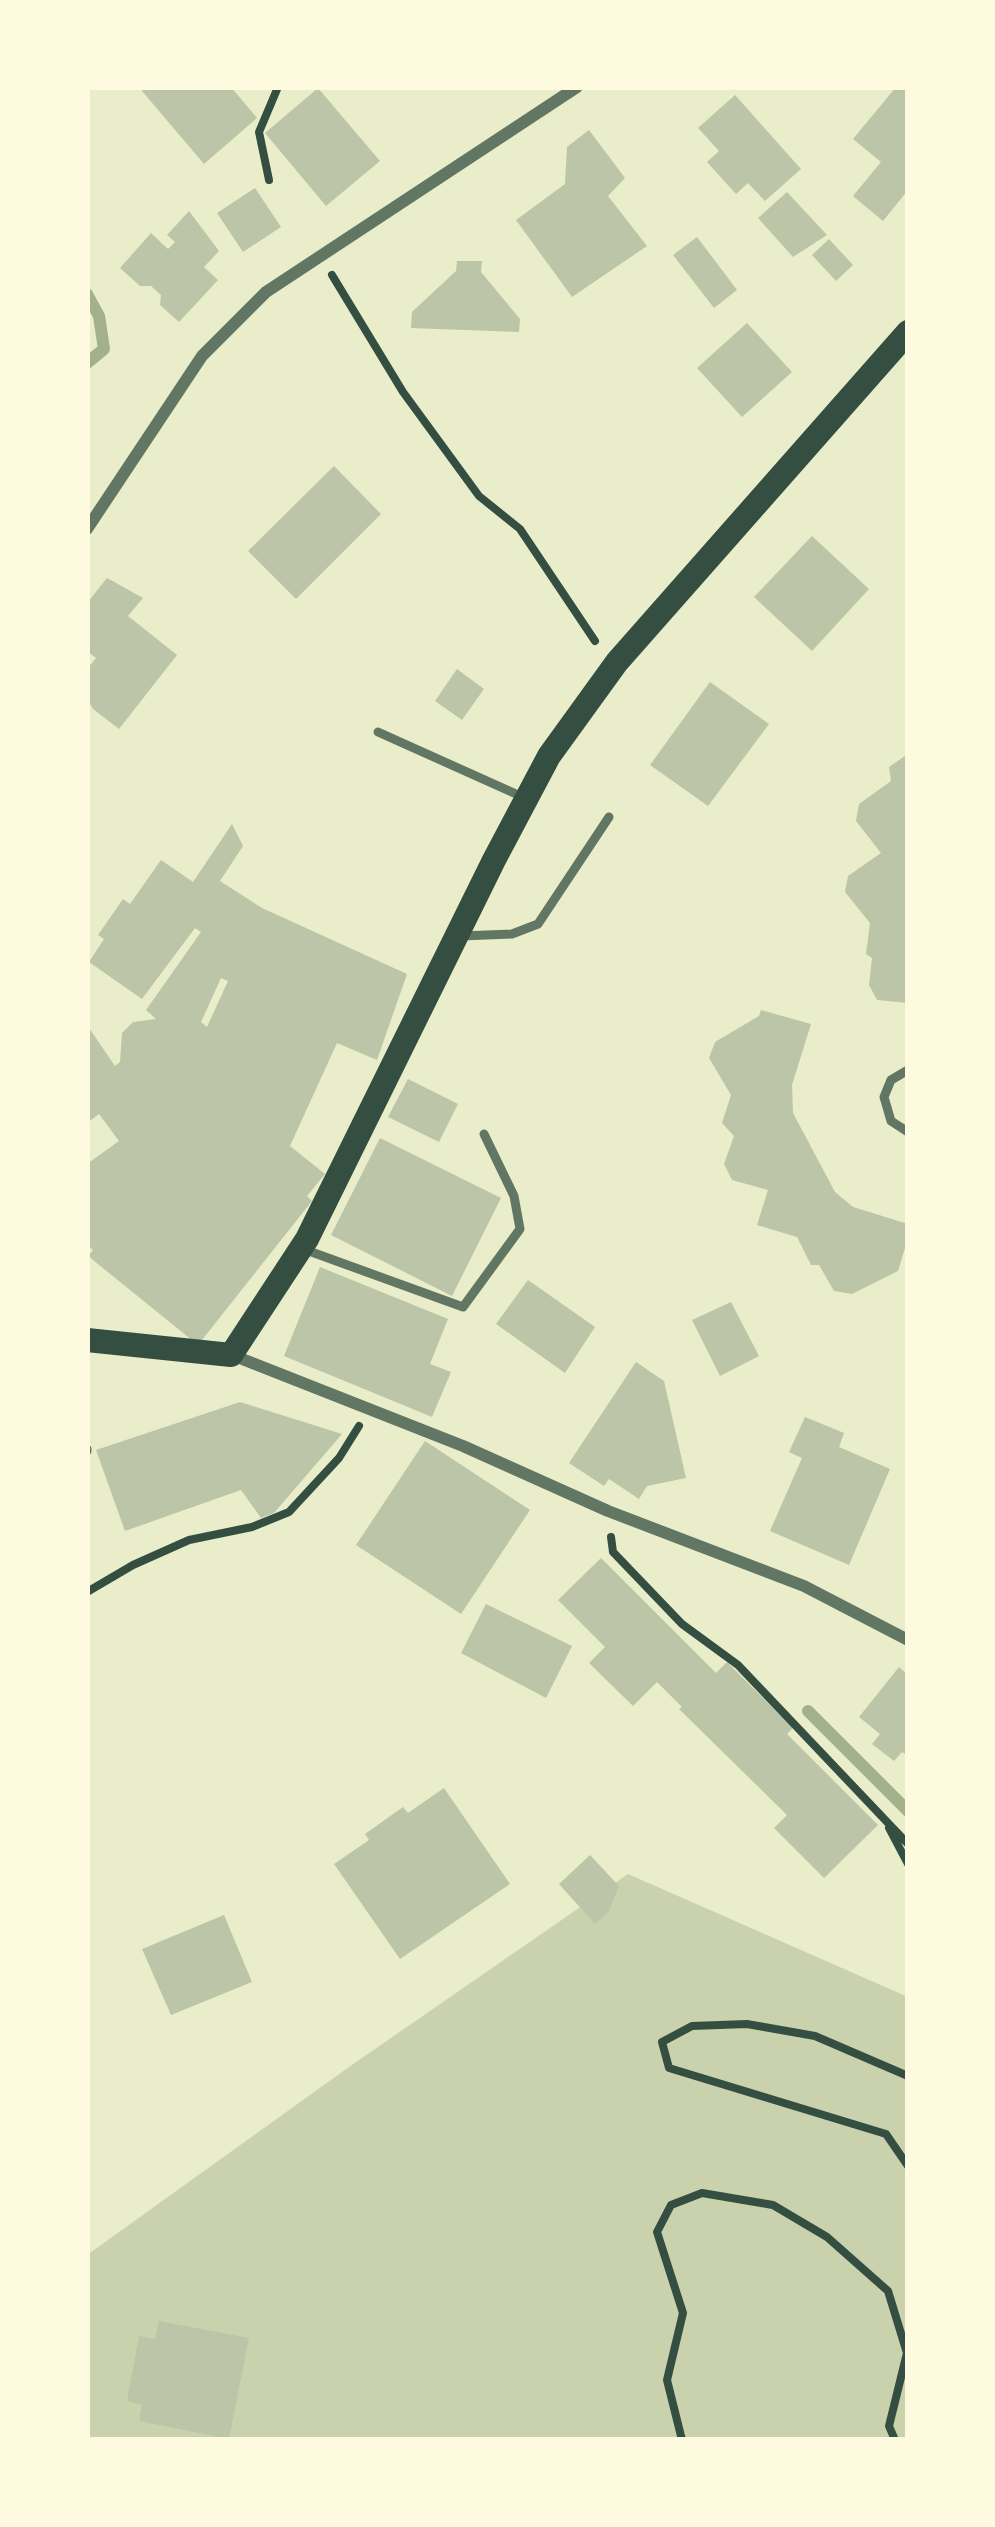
<!DOCTYPE html>
<style>
body{margin:0}
#map{position:relative;width:995px;height:2527px;overflow:hidden;background:#e9edc9;font-family:Bitter,serif}
canvas{display:block}
.frame{position:absolute;inset:0;border:90px solid #fefae0;pointer-events:none}
</style>
<div id="map">
<canvas width="995" height="2527"></canvas>
<div class="frame"></div>
</div>
<script>
const g = document.querySelector('canvas').getContext('2d');
g.lineJoin = 'round';
function fill(path, color) { g.fillStyle = color; g.fill(path, 'evenodd'); }
const shape = rows => new Path2D(rows.map(r => 'M' + r).join(''));
function stroke(path, color, width, dash) { g.strokeStyle = color; g.lineWidth = width; g.lineCap = dash ? 'butt' : 'round'; g.setLineDash(dash || []); g.stroke(path); }
const green = shape([
 [628,1874,908,1997,908,2440,87,2440,87,2255,349,2067]
]);
const stream = shape([
 [87,294,99,316,104,349,87,363],
 [808,1711,908,1811]
]);
const building = shape([
 [146,87,231,87,257,118,204,164,142,91],
 [896,87,908,87,908,190,883,221,853,196,881,162,853,139],
 [318,88,380,161,326,206,265,133],
 [735,95,801,169,765,201,748,183,736,194,707,162,719,151,698,128],
 [589,130,625,178,608,196,647,246,572,297,516,220,565,184,567,147],
 [255,188,281,227,243,252,217,213],
 [787,192,827,235,793,257,758,218],
 [189,211,219,251,204,267,218,280,179,322,160,305,161,295,151,286,140,286,120,268,151,233,168,249,175,242,167,235],
 [697,237,737,290,714,308,673,255],
 [829,239,853,265,836,281,812,255],
 [457,261,482,261,481,272,520,319,519,332,411,328,412,312,456,271],
 [747,323,792,372,742,417,697,368],
 [334,466,381,514,296,599,248,551],
 [812,536,869,589,812,651,754,597],
 [107,578,143,598,128,616,177,655,119,729,93,709,87,699,87,669,96,658,87,651,87,603],
 [457,669,484,689,462,720,435,701],
 [710,682,769,724,708,806,650,765],
 [908,754,908,1003,877,1000,869,985,872,958,866,954,870,923,845,892,848,876,881,853,856,821,859,804,891,781,889,767],
 [232,824,243,846,220,881,262,908,407,974,377,1060,337,1043,290,1146,325,1174,307,1196,312,1201,198,1345,88,1256,93,1250,87,1245,87,1164,119,1141,99,1114,87,1123,87,1025,115,1066,120,1062,122,1033,133,1022,156,1019,146,1010,201,932,195,928,142,999,89,962,104,939,98,935,123,899,130,904,161,860,193,882],
 [221,978,228,981,207,1027,201,1022],
 [761,1010,811,1024,792,1085,793,1113,835,1192,853,1207,908,1224,908,1238,898,1271,852,1294,834,1291,819,1265,811,1265,797,1237,757,1225,768,1190,732,1180,724,1164,734,1136,722,1123,731,1095,709,1058,715,1042,759,1016],
 [408,1079,458,1104,439,1142,388,1117],
 [380,1138,501,1198,452,1296,331,1235],
 [320,1267,448,1319,430,1364,451,1372,432,1417,284,1356],
 [528,1280,595,1327,565,1373,496,1324],
 [731,1302,759,1356,720,1376,692,1320],
 [636,1362,664,1381,686,1478,647,1486,639,1499,609,1479,604,1486,569,1463],
 [240,1402,342,1434,274,1513,261,1518,241,1490,125,1531,96,1450],
 [805,1417,844,1433,839,1447,890,1469,849,1565,770,1531,802,1458,789,1452],
 [425,1441,530,1510,461,1614,356,1545],
 [601,1558,716,1673,727,1662,793,1728,787,1734,878,1825,824,1878,774,1828,787,1815,679,1709,682,1707,657,1682,633,1706,589,1663,605,1647,558,1600],
 [486,1604,572,1646,546,1698,461,1653],
 [899,1667,908,1675,908,1756,902,1752,894,1761,872,1744,880,1734,859,1717],
 [444,1788,510,1884,400,1959,334,1864,369,1840,365,1834,403,1807,408,1813],
 [590,1855,619,1886,609,1911,595,1924,559,1884],
 [224,1915,252,1982,171,2015,142,1949],
 [159,2321,249,2338,229,2439,139,2421,142,2405,127,2401,139,2336,155,2339]
]);
const path = shape([
 [269,180,259,132,278,87],
 [332,275,403,392,479,496,520,529,595,641],
 [611,1537,613,1552,682,1624,738,1665,908,1844],
 [87,1592,133,1565,189,1540,252,1527,289,1512,339,1458,359,1426],
 [889,1828,908,1864],
 [908,2076,815,2036,747,2024,692,2026,662,2042,669,2068,886,2134,908,2166],
 [682,2440,667,2380,683,2313,657,2232,671,2205,702,2193,773,2205,827,2237,888,2291,907,2353,889,2426,895,2440]
]);
const service = shape([
 [378,732,525,798],
 [461,936,512,934,538,924,609,817],
 [908,1070,891,1080,884,1097,891,1121,908,1132],
 [306,1250,463,1307,520,1229,514,1196,484,1134],
 [87,1449,87,1451]
]);
const minor = shape([
 [87,529,202,356,266,292,577,87],
 [232,1355,463,1446,608,1511,804,1586,908,1640]
]);
const secondary = shape([
 [87,1340,231,1355,307,1239,494,860,549,756,617,662,908,332]
]);
fill(green, '#cad2ad');
stroke(stream, '#a3b18a', 12);
fill(building, '#bcc5a7');
stroke(path, '#344e41', 8);
stroke(service, '#617663', 9);
stroke(minor, '#617663', 12);
stroke(secondary, '#344e41', 24);
</script>
